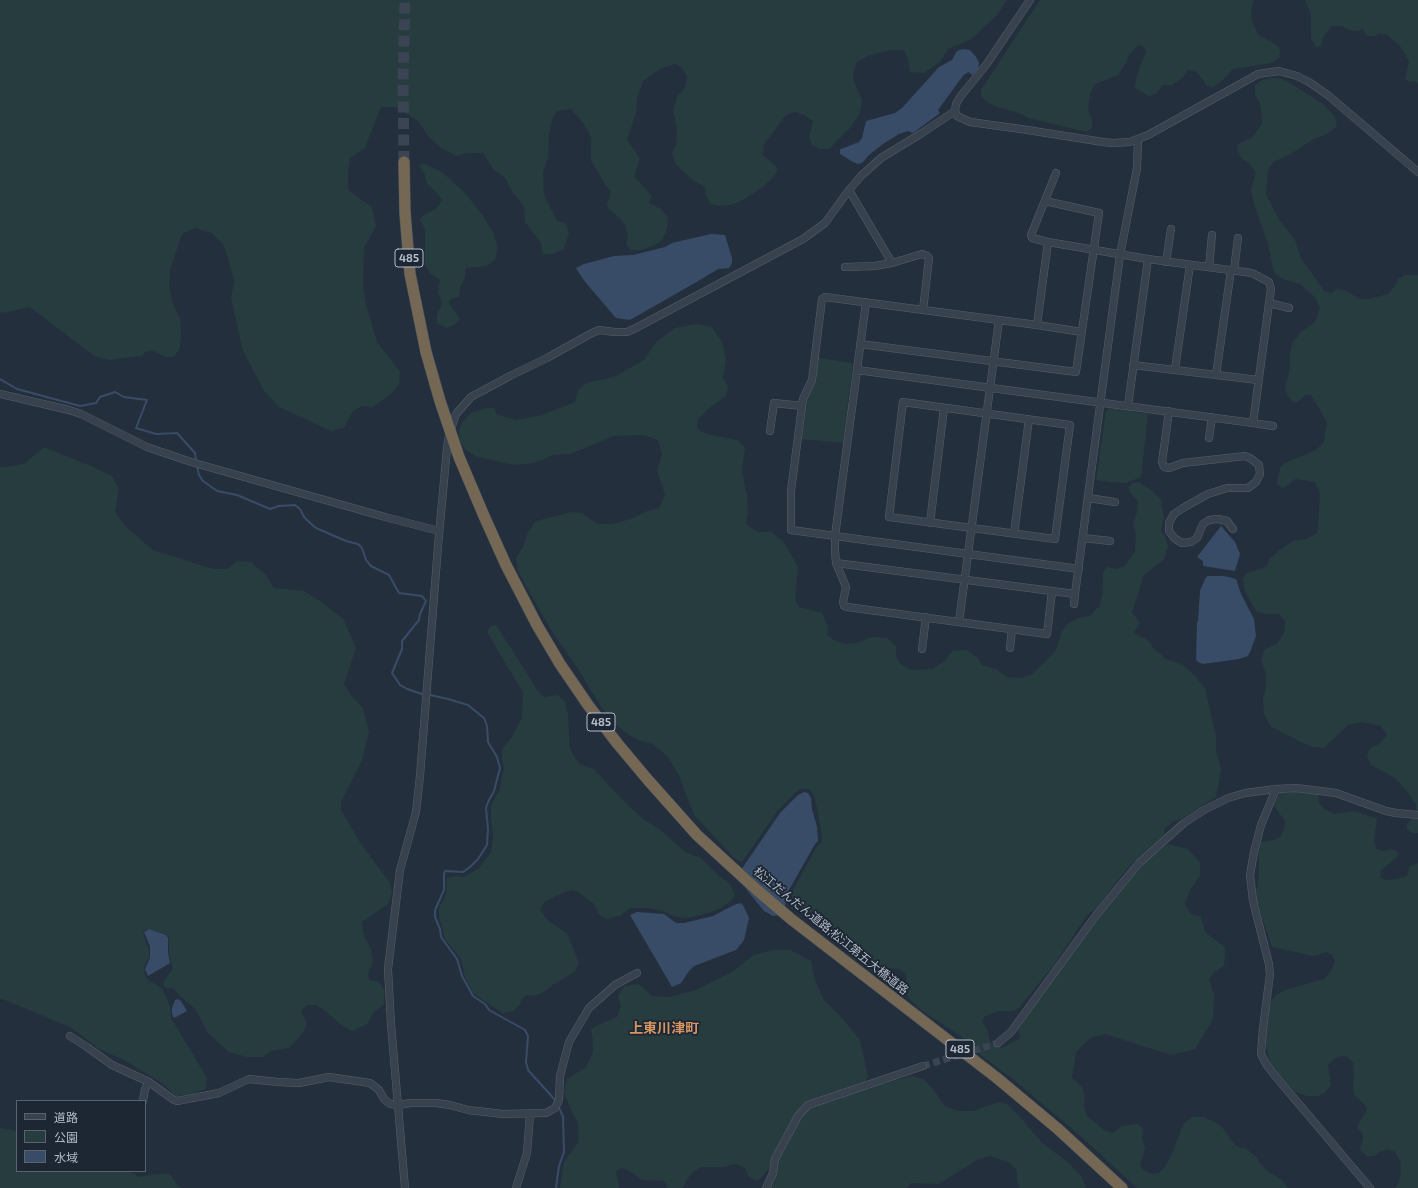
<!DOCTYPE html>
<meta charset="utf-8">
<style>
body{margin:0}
#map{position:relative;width:1418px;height:1188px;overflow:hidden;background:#242f3e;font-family:"Exo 2","Noto Sans JP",sans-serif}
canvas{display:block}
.legend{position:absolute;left:16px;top:1100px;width:130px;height:72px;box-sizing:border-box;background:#1d2633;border:1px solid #59626f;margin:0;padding:5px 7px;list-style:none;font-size:12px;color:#b4bcc9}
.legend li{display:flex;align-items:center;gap:8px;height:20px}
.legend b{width:20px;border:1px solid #59626f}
</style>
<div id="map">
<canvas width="1418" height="1188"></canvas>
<ul class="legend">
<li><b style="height:5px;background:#38414e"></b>道路</li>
<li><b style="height:11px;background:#263c3f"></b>公園</li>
<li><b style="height:11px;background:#394c67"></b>水域</li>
</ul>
</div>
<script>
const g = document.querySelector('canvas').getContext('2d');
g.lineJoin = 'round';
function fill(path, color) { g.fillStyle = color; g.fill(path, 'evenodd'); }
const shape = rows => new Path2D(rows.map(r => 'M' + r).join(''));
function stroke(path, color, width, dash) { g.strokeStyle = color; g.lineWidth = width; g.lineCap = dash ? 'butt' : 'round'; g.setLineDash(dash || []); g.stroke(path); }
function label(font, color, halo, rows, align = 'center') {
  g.font = font + ' "Exo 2","Noto Sans JP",sans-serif'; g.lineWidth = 3.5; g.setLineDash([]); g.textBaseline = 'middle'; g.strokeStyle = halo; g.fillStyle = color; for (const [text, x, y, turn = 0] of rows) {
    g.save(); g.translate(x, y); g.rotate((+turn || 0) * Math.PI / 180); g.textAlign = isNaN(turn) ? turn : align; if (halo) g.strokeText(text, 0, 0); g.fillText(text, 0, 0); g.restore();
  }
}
const green = shape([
 [0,0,1007,0,997,15,970,40,948,49,940,62,924,73,910,72,908,60,904,50,890,50,870,55,857,62,854,70,853,79,862,100,860,113,850,128,829,149,820,149,812,145,809,137,813,121,804,115,795,112,786,115,764,144,763,155,778,168,775,175,764,186,743,200,731,205,718,206,711,204,706,196,705,187,694,181,676,165,672,153,676,145,677,131,673,109,678,96,685,87,687,76,681,67,675,64,660,69,643,81,637,99,636,113,627,140,640,158,634,176,652,196,649,203,661,209,668,218,667,229,662,240,655,245,642,250,631,250,626,244,628,237,626,227,620,218,608,208,607,204,611,192,605,184,591,161,591,137,584,124,571,109,557,111,552,120,549,134,548,158,543,172,544,195,557,221,566,223,569,233,564,249,553,254,543,254,541,243,525,222,524,207,513,193,505,178,493,169,483,153,467,153,456,156,440,147,428,136,417,120,395,107,381,107,365,148,350,158,348,172,348,190,372,207,376,226,364,248,363,286,366,305,377,342,400,372,399,384,393,392,373,407,362,406,353,411,344,428,331,431,279,407,264,391,243,351,231,298,234,281,229,261,223,244,212,233,195,228,182,234,170,270,169,285,173,304,180,318,181,338,179,350,174,357,166,357,153,351,147,351,141,356,110,360,94,356,30,307,3,313,0,312],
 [1040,0,1254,0,1251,10,1252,22,1259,35,1278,46,1280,52,1279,58,1272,63,1233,69,1222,81,1213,87,1207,86,1197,72,1187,70,1183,77,1172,85,1163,85,1156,94,1149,96,1134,88,1139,69,1146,52,1144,47,1138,45,1129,55,1126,63,1118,75,1095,84,1090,94,1088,109,1092,120,1092,128,1087,132,1028,118,1019,113,997,107,986,101,981,96,981,90],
 [1305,0,1418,0,1418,84,1416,81,1410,82,1405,79,1409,61,1400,46,1387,35,1380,34,1374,36,1367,36,1365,33,1364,30,1362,29,1358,31,1349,30,1341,26,1331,26,1323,38,1321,46,1316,47,1311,39,1311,15],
 [1272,78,1282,79,1295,86,1323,104,1335,117,1337,127,1325,135,1314,139,1289,155,1273,162,1268,170,1266,194,1280,221,1295,240,1301,258,1324,291,1331,293,1337,289,1347,291,1359,299,1368,299,1388,294,1396,285,1398,279,1405,275,1418,275,1418,833,1412,833,1407,829,1407,825,1416,812,1416,805,1407,791,1395,778,1371,765,1367,756,1369,749,1379,744,1387,735,1381,726,1361,722,1348,725,1324,748,1313,747,1299,741,1270,726,1264,713,1263,699,1266,686,1266,674,1261,661,1264,650,1278,643,1285,630,1285,620,1278,614,1264,614,1256,611,1245,591,1243,579,1247,573,1266,567,1270,558,1281,549,1293,541,1306,539,1317,533,1318,528,1320,494,1315,482,1295,479,1288,485,1282,488,1277,484,1278,477,1280,468,1285,463,1316,450,1324,442,1327,422,1311,395,1306,394,1298,402,1293,402,1287,395,1285,387,1288,378,1290,367,1290,354,1292,343,1302,331,1315,322,1320,308,1315,297,1300,284,1285,280,1274,273,1268,244,1254,204,1251,189,1256,173,1250,164,1241,158,1237,149,1238,144,1253,137,1262,123,1261,107,1255,94,1255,85,1262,80],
 [425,164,442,172,465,193,481,213,493,232,498,248,495,260,486,266,466,268,465,277,460,288,459,297,450,299,449,303,460,319,454,325,447,328,437,323,437,315,442,304,438,292,440,280,431,274,425,265,425,230,420,219,425,214,436,209,442,200,437,193,427,184,425,175,419,165],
 [697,324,712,327,722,342,726,359,723,378,728,386,726,396,707,410,698,419,697,426,699,430,707,434,737,440,745,447,742,472,747,495,748,513,746,524,758,532,771,532,784,542,798,567,795,601,799,607,822,613,828,627,827,635,834,640,845,644,856,643,872,637,887,638,896,646,896,656,900,664,911,670,932,669,945,661,952,651,967,650,978,658,982,665,996,669,1007,677,1021,678,1032,674,1044,663,1056,650,1062,632,1067,624,1078,618,1090,616,1100,605,1103,589,1103,573,1107,566,1115,569,1125,566,1135,551,1136,536,1133,524,1137,512,1138,502,1130,492,1129,487,1132,483,1139,482,1151,490,1161,500,1164,518,1161,531,1165,536,1168,547,1164,559,1144,575,1132,612,1140,623,1134,632,1138,636,1144,638,1151,643,1153,648,1166,659,1183,665,1194,675,1205,688,1216,736,1216,752,1221,769,1216,797,1183,818,1174,821,1164,829,1164,835,1132,863,1096,908,1087,915,1054,965,1019,1008,1013,1011,998,1011,984,1017,982,1022,988,1031,990,1042,1002,1048,1019,1039,1020,1034,1017,1031,1021,1022,1097,920,1133,876,1151,856,1168,844,1188,849,1200,863,1200,876,1190,890,1185,904,1190,913,1201,917,1205,932,1226,948,1224,966,1214,972,1209,980,1214,994,1213,1019,1195,1049,1171,1055,1105,1034,1090,1038,1076,1052,1072,1078,1081,1086,1085,1095,1084,1107,1087,1116,1104,1130,1112,1133,1122,1126,1137,1124,1143,1128,1142,1138,1145,1149,1140,1166,1145,1171,1152,1174,1159,1173,1164,1168,1171,1156,1183,1125,1192,1117,1204,1117,1217,1123,1222,1127,1234,1144,1240,1148,1245,1148,1257,1157,1259,1162,1266,1170,1282,1180,1288,1188,1137,1188,1085,1140,1013,1079,983,1057,962,1037,921,1010,907,996,906,973,898,969,883,967,866,955,854,951,843,947,837,933,817,918,797,909,791,903,793,890,816,848,821,843,822,837,815,798,812,792,808,789,800,789,793,795,776,813,742,862,734,858,694,815,679,776,668,757,653,744,641,741,629,735,618,726,602,708,578,669,553,633,531,595,518,571,516,558,523,547,528,532,536,521,572,512,581,513,598,524,612,524,631,519,647,511,659,508,665,495,657,470,662,454,658,440,644,435,614,436,570,454,552,455,543,460,528,464,513,465,478,457,466,450,460,442,459,431,462,423,471,413,486,408,495,408,496,414,516,420,542,415,575,402,578,390,586,383,614,377,644,360,656,342,675,328],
 [818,358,853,363,843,443,801,439,806,399,815,383],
 [1110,408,1148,414,1141,477,1126,483,1116,482,1115,483,1096,480,1106,411],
 [44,447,93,467,112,476,119,489,115,512,126,527,153,550,213,569,228,569,237,561,251,562,265,574,274,588,304,591,323,603,344,620,356,648,344,684,350,694,363,708,369,732,362,760,341,802,341,810,361,844,390,883,392,892,388,904,362,922,363,933,371,950,373,963,368,974,369,980,379,982,384,990,384,1004,373,1013,367,1024,352,1031,341,1025,328,1013,316,1005,307,1005,301,1011,307,1024,302,1034,289,1048,271,1051,263,1057,247,1057,229,1052,208,1033,195,1009,179,995,173,988,167,988,164,986,163,983,165,979,173,969,169,953,169,938,166,934,162,933,149,929,145,930,143,932,149,951,149,958,144,967,145,975,148,980,162,988,170,1006,171,1018,207,1078,206,1089,191,1094,176,1096,162,1083,124,1060,99,1049,72,1028,0,998,0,467,6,467,24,464],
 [496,625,523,667,537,690,544,697,557,695,565,701,568,715,570,749,579,764,594,769,617,794,644,820,658,828,685,852,701,858,718,875,730,884,735,895,730,902,719,909,708,913,688,918,675,917,663,911,647,908,630,908,620,916,606,919,599,914,594,904,578,892,571,890,558,895,544,902,540,910,548,921,567,933,579,963,575,972,554,984,547,990,535,996,527,995,522,999,519,1005,514,1011,502,1013,473,993,465,977,461,959,445,939,439,916,439,908,446,895,447,878,454,876,464,877,478,869,491,852,493,835,491,821,491,805,499,791,504,768,502,759,502,749,512,737,522,718,523,693,487,632,490,626],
 [1286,787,1313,788,1319,796,1319,802,1323,808,1334,814,1355,811,1377,819,1374,841,1376,849,1383,851,1392,849,1398,852,1397,857,1380,871,1381,878,1385,880,1397,879,1407,876,1409,867,1418,863,1418,1188,1395,1188,1398,1184,1401,1172,1400,1161,1395,1152,1387,1149,1379,1152,1374,1156,1367,1156,1361,1151,1360,1146,1363,1141,1363,1135,1358,1128,1358,1125,1367,1110,1366,1106,1354,1095,1353,1086,1354,1077,1353,1062,1347,1057,1342,1056,1334,1059,1328,1065,1331,1085,1326,1092,1318,1096,1307,1096,1295,1092,1280,1077,1270,1063,1266,1045,1265,1031,1269,1004,1276,995,1288,989,1324,979,1332,969,1335,961,1332,955,1327,952,1314,956,1272,947,1254,894,1258,886,1259,873,1258,846,1259,842,1274,840,1281,836,1284,828,1285,821,1274,806,1279,793],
 [772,950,790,950,811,961,815,980,824,1000,842,1018,860,1040,868,1076,865,1082,822,1097,789,1125,780,1141,770,1167,763,1176,757,1181,748,1176,745,1168,736,1164,723,1167,700,1167,691,1174,682,1188,668,1188,664,1181,642,1180,633,1173,623,1168,616,1171,619,1188,560,1188,564,1162,579,1141,578,1123,571,1110,564,1093,567,1079,586,1067,593,1053,593,1041,591,1029,600,1024,617,1017,621,1006,618,996,624,986,639,984,652,996,669,997,696,990,732,972,754,955],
 [911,1076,923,1079,932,1088,945,1106,958,1111,974,1111,995,1103,1002,1102,1008,1105,1021,1118,1042,1143,1069,1163,1082,1177,1086,1188,1020,1188,1017,1181,1017,1171,1010,1163,990,1156,979,1159,938,1184,911,1183,907,1188,769,1188,778,1159,799,1117,811,1107,874,1086],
 [0,1128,17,1131,17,1171,128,1171,140,1177,156,1174,170,1174,178,1186,183,1188,0,1188]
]);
const water = shape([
 [963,49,970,50,976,57,979,63,978,69,972,75,969,72,965,74,962,77,938,110,940,113,913,133,908,131,899,134,883,144,869,155,862,163,858,164,853,162,840,154,840,150,841,149,859,142,862,138,866,121,895,113,902,108,939,67,952,60,957,51],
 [711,234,725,235,732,258,732,263,729,268,718,269,700,280,630,320,616,318,586,283,579,273,576,268,584,264,614,256,633,255,665,247,672,243],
 [1221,526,1235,542,1240,554,1235,571,1203,566,1203,561,1197,557],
 [1208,576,1224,576,1236,579,1241,594,1254,619,1256,636,1250,652,1248,656,1239,659,1203,664,1198,662,1196,659,1197,623,1198,621,1200,591,1206,577],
 [804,792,808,793,811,798,812,809,817,827,818,841,815,844,789,890,784,910,778,915,773,916,764,911,742,884,740,878,741,870,780,813,798,795],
 [740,903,743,905,749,918,744,940,736,950,694,966,689,971,681,983,672,987,630,915,637,912,664,914,676,923,684,923,713,916,734,905],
 [149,929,166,935,168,938,168,953,170,963,148,976,145,969,150,958,150,946,144,932],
 [178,999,181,1001,187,1011,174,1018,172,1014,172,1008,175,1000]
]);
const stream = shape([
 [0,379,17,389,80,406,96,403,100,397,115,392,124,397,147,400,136,428,156,434,177,433,195,453,196,462],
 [197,466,199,475,203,481,217,491,237,495,270,509,279,506,295,505,300,509,304,517,310,523,316,528,346,541,358,544,362,548,366,560,371,566,389,575,399,593,422,596,426,601,420,614,419,620,402,641,402,649,392,673,400,685,407,689,422,694],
 [430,695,448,699,468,705,484,718,487,726,488,742,497,757,500,768,494,791,488,802,486,808,488,829,487,845,478,859,470,867,463,872,445,871,444,874,444,890,435,910,435,917,440,929,441,937,457,959,462,976,473,996,485,1004,489,1010,525,1030,528,1036,526,1062,528,1070,556,1101],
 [556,1188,559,1166,564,1152,563,1117,558,1105]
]);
const minorTunnel = shape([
 [923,1066,998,1043]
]);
const highwayTunnel = shape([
 [404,162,403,80,405,0]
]);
const minor = shape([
 [1030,0,986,65,960,97,956,104,955,111,957,116,970,122,1021,129,1103,142,1113,143,1130,142,1148,135,1251,78,1258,74,1279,71,1297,76,1309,82,1329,96,1418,172],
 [849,190,892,263,922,254,927,256,929,258,923,310],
 [1048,242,1032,238,1031,235,1056,173],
 [1166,262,1171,229],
 [845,267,875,266,892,263],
 [1209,267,1212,235],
 [1234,270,1238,238],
 [866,302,835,536,835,551,836,563,846,587,843,602,844,606,847,607,1047,634,1052,591,1075,594,1074,604],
 [1269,303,1289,308],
 [1037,325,1082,332],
 [860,344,1076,372,1099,213,1045,201],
 [1133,365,1258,380],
 [1175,369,1190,265],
 [857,370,1253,423,1269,303,1271,289,1269,282,1252,273,1148,259,1048,242,1037,325,825,297,822,299,812,380,803,399,802,406,791,491,791,530,1079,569],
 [1216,375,1231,270],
 [0,394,69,410,81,414,147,447,191,462,385,517,439,531],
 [903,402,1070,425,1055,539,889,517,903,402],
 [1128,406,1148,259],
 [1169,411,1162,462,1164,467,1169,468,1183,463,1245,456,1250,458,1259,465,1260,474,1256,482,1248,488,1227,488,1208,494,1183,508,1174,514,1169,523,1169,531,1174,538,1182,543,1191,542,1197,538,1203,524,1209,520,1218,519,1227,521,1233,529],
 [1253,423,1273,426],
 [770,431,774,403,802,406],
 [1209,438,1212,417],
 [1088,498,1115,502],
 [930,523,944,408],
 [1014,534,1029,419],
 [1083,538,1110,541],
 [836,563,1052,591],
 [1075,594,1120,255,1137,168,1138,140],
 [959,622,999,320],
 [1010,648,1012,629],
 [922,649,926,617],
 [1276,789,1261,825,1254,852,1250,875,1253,901,1269,964,1270,974,1263,1028,1261,1054,1266,1064,1276,1077,1370,1188],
 [70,1036,87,1047,112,1065,149,1082,174,1100,177,1101,219,1093,249,1079,278,1082,299,1083,329,1077,370,1083,379,1090,384,1099,390,1104,398,1105,411,1103,436,1103,450,1105,468,1110,503,1114,546,1113,555,1108,559,1100,560,1076,569,1042,589,1008,615,985,637,973],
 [998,1043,1011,1032,1097,914,1139,863,1184,823,1204,810,1228,798,1245,793,1276,789,1296,788,1336,793,1386,811,1396,813,1418,815],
 [143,1101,145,1089,149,1082],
 [405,1188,391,1024,388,969,400,870,416,812,420,776,438,546,447,448,449,435,456,414,471,397,510,376,547,358,592,333,599,330,615,332,627,332,634,329,803,239,825,223,849,190,861,176,881,158,922,133,955,111],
 [516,1188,527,1153,530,1114],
 [766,1188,773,1173,775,1159,798,1116,808,1105,923,1066]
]);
const highway = shape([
 [404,162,405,213,410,274,426,352],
 [506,565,537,625,560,664,588,705,617,743,648,780,697,835,757,890,791,919,997,1078,1058,1129,1122,1188]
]);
const highwayBridge = shape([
 [426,352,440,401,459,457,484,516,506,565]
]);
const shields = [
 [409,258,28],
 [601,722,28],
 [960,1049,28]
];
const shieldNames = [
 ["485",409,258],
 ["485",601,722],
 ["485",960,1049]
];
const streetNames = [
 ["松江だんだん道路;松江第五大橋道路",831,931,39]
];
const quarterNames = [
 ["上東川津町",664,1028]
];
fill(green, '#263c3f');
fill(water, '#394c67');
stroke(stream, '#394c67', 2);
stroke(minorTunnel, '#3a4453', 7, [7, 3.5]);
stroke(highwayTunnel, '#3a4453', 11, [11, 5.5]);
stroke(minor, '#565f6c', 8);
stroke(highway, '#434c59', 12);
stroke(minor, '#38414e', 7);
stroke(highway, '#746855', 11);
stroke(highwayBridge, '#434c59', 12, []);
stroke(highwayBridge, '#746855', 11);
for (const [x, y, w] of shields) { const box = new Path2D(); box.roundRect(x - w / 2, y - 9, w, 18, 3); g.fillStyle = '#1d2633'; g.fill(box); stroke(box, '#b4bcc9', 1); }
label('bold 11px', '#b4bcc9', null, shieldNames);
label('12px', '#b4bcc9', '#1d2633', streetNames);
label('bold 14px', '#d59563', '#1d2633', quarterNames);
</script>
